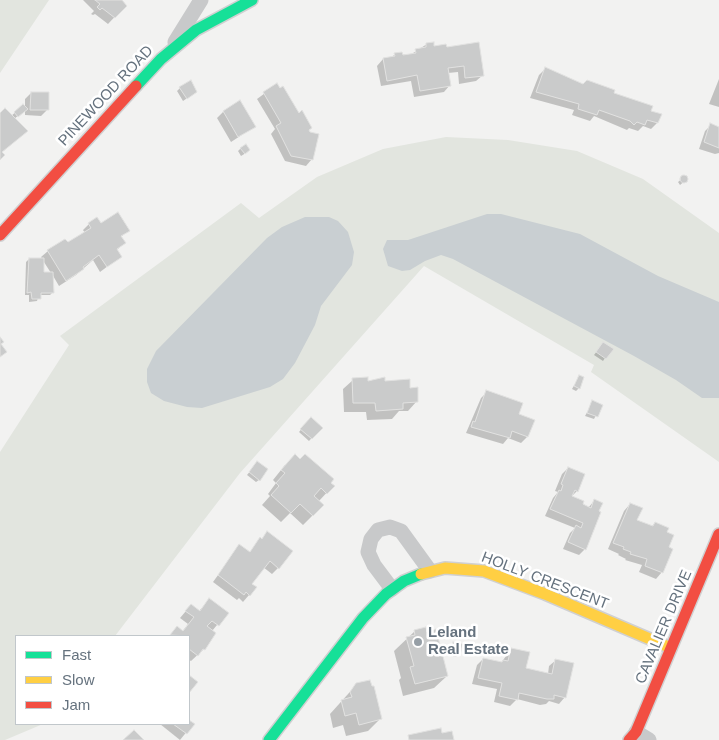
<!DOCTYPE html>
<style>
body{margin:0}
#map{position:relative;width:719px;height:740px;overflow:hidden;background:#f2f2f1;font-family:Helvetica,sans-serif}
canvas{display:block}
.legend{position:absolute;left:15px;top:635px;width:175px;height:90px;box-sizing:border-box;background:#fff;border:1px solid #c1c7cb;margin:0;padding:6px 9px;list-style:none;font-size:15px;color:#65727e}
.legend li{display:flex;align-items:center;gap:10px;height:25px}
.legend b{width:25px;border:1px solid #c1c7cb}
</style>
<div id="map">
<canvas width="719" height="740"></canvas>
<ul class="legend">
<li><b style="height:6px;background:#16e098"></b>Fast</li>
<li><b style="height:6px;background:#ffcf43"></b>Slow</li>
<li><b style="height:6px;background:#f24e42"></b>Jam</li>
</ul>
</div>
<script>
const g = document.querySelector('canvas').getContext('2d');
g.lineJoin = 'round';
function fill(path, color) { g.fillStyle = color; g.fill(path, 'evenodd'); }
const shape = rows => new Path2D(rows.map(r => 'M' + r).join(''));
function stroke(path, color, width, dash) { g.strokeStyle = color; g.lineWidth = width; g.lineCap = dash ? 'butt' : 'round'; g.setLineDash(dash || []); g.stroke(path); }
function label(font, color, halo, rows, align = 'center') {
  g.font = font + ' Helvetica,sans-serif'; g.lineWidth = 5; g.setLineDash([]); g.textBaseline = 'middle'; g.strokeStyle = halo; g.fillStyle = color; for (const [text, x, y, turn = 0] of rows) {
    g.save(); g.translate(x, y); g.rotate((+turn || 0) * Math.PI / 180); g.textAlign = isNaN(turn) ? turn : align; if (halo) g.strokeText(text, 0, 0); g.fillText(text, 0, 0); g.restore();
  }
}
const green = shape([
 [0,0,49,0,0,73],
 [446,137,508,140,577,151,643,179,719,233,719,462,591,372,594,365,424,266,240,473,115,636,16,636,16,724,43,724,5,740,0,740,0,452,69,345,60,336,241,203,259,218,317,177,383,149]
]);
const water = shape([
 [487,214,501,214,580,234,658,276,719,302,719,398,702,398,676,380,634,356,453,259,441,255,425,261,410,270,402,271,388,266,383,249,387,240,408,240],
 [305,217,329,217,338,221,348,232,354,252,352,265,321,306,315,325,295,363,283,379,270,387,202,408,187,407,164,401,151,393,147,382,147,369,156,351,267,238,282,227]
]);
const shadow = shape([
 [83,0,120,0,125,6,108,24,95,14,93,15,91,14,94,11],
 [427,44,433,47,446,48,483,75,476,81,459,84,458,72,448,73,450,85,444,92,414,97,411,81,381,86,377,66,383,59,391,58,395,54,410,55],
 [545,69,583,85,612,94,650,112,657,123,651,129,643,126,638,131,629,128,627,130,594,116,590,121,572,115,574,110,530,98,539,75],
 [719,79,719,107,709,104],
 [276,85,308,131,317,135,312,159,306,166,285,161,271,134,275,129,257,99],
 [180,88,196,92,183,101,177,91],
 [31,93,47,110,41,116,25,115,25,110,14,119,20,137,1,153,0,159,0,115,11,116,23,106,25,108,25,99],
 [223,112,254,127,231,142,217,118],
 [711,125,719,128,719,153,715,154,699,149,705,131],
 [241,148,246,153,241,156,238,151],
 [684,177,686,180,680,185,678,182],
 [89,224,128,230,121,237,124,243,116,251,120,257,100,272,93,260,76,275,59,286,52,274,53,292,50,295,39,295,37,301,29,302,29,295,25,295,26,262,29,259,42,259,41,257,48,251,65,240,67,244,85,233,83,230],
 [42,259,51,273,43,273],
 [601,346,605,358,603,361,594,355],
 [579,377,579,388,576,391,572,389],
 [353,380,384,382,409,389,417,401,408,411,399,411,392,419,367,420,366,412,344,412,343,389],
 [487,392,517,415,527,437,521,443,508,438,503,444,466,433,481,398],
 [593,402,601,405,594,419,585,416],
 [311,418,321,428,309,441,299,432],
 [255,465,259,480,256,482,247,475],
 [285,465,333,486,318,502,312,516,303,525,290,513,281,522,262,505,270,496,268,494,276,483,273,480],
 [568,468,577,491,571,497,588,508,594,501,585,549,579,555,563,549,570,533,575,528,545,516,553,498,558,492,555,491,562,474],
 [630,504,636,521,651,527,655,523,666,533,667,548,662,572,656,579,639,572,642,565,625,560,626,559,618,555,619,554,608,549,624,511],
 [267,533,278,568,272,574,263,567,251,584,255,588,243,602,239,598,237,600,213,582,239,546,249,553],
 [209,600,227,613,212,631,204,649,191,661,189,660,189,636,169,636,177,628,182,632,188,624,180,618,191,605,199,611],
 [415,631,447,676,434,688,403,696,399,680,401,678,394,651],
 [454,643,459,654,456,657,449,655],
 [511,649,525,669,548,674,549,666,556,660,565,697,559,704,549,701,546,704,540,705,517,699,510,706,494,702,497,689,472,684,477,665,483,659,501,663],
 [357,684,381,718,368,731,346,736,343,725,333,728,330,714],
 [189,721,193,724,180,740,160,724,189,724]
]);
const building = shape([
 [95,0,122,0,127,6,115,18,102,8,100,10,97,7,100,4,95,0],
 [434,42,434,46,446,44,447,47,479,42,484,76,465,78,464,66,448,68,451,86,420,91,417,75,387,81,383,58,395,56,394,53,402,52,403,55,416,53,415,49,426,47,426,43,434,42],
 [545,67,583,84,587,80,615,90,614,93,653,106,651,111,662,114,658,123,647,120,645,125,637,122,634,125,630,121,599,110,597,115,578,109,579,104,536,92,545,67],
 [191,80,197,92,187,99,179,87,191,80],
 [277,83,280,88,283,86,299,113,302,110,312,128,309,130,310,132,319,134,313,160,291,156,276,126,281,123,263,92,277,83],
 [31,92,49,92,49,110,30,110,31,92],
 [240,100,256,127,238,137,223,111,240,100],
 [23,104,28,109,18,117,14,112,23,104],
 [5,108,28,131,2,152,5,155,0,160,0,113,5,108],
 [710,123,719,127,719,148,704,142,710,123],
 [246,144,250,150,245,154,240,148,246,144],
 '680 179a4 4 0 1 1 8 0a4 4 0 1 1-8 0Z',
 [118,212,130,231,121,236,126,243,117,249,122,257,107,267,99,255,83,267,84,269,66,281,47,250,65,239,68,242,91,228,88,223,97,217,101,223,118,212],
 [29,258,44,258,44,272,53,272,54,293,41,293,41,299,32,299,31,292,27,293,29,258],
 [0,337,4,342,1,344,7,352,0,357,0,337],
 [603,342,614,349,606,359,596,352,603,342],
 [579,375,584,377,580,389,574,386,579,375],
 [368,377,368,381,385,377,385,381,410,379,410,388,418,387,418,402,403,403,403,409,376,411,375,403,353,403,352,378,368,377],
 [486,390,523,403,519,414,535,420,528,437,512,431,510,438,471,427,473,421,475,422,486,390],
 [592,400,603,405,598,417,587,413,592,400],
 [311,417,323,428,312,439,300,429,311,417],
 [295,454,300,459,305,454,334,479,331,483,335,486,327,494,321,488,314,496,324,505,313,516,300,504,291,513,271,495,279,486,276,483,285,473,281,470,295,454],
 [257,461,268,469,260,481,249,472,257,461],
 [568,467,585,474,578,492,575,490,572,496,584,501,583,504,591,508,594,499,603,503,599,511,601,512,586,550,568,542,576,525,581,528,583,523,550,509,559,490,561,491,563,485,561,484,568,467],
 [630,503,643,508,637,520,653,526,655,522,669,528,667,532,674,535,669,547,673,549,663,573,645,566,647,559,630,554,631,552,623,549,624,547,613,543,630,503],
 [267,531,293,551,279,569,270,561,252,584,257,587,250,596,246,592,244,595,218,575,239,544,250,552,260,537,262,539,267,531],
 [209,598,229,613,219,626,212,621,207,626,216,633,205,650,203,649,198,656,189,649,189,636,170,635,177,626,183,631,194,617,185,611,191,604,200,611,209,598],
 [426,627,427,632,436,629,448,676,415,684,410,667,414,666,406,637,415,635,414,630,426,627],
 [453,642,463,644,460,655,451,653,453,642],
 [511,648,530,652,526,668,552,674,555,659,574,663,566,698,554,695,554,699,547,699,519,693,518,700,499,696,502,683,478,678,483,658,502,662,503,660,508,661,511,648],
 [189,675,198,682,189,693,189,675],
 [370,680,372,686,374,686,382,719,359,725,356,713,345,716,341,700,352,697,350,692,356,683,370,680],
 [189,720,195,724,187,734,173,724,189,724,189,720],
 [441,728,442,733,452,731,454,740,409,740,408,735,441,728],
 [134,730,144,740,123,740,134,730]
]);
const street = shape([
 [175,42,201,0],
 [392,589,374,565,368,552,371,539,378,530,390,527,401,531,430,571],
 [636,732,649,740]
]);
const fast = shape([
 [136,86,161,59,196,30,252,0],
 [269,740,363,618,386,594,404,581,421,574]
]);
const slow = shape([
 [421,574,445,568,484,571,545,594,671,648]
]);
const jam = shape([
 [0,235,136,86],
 [629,740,636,732,719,534]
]);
const markers = [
 [418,642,5,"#969fa6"]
];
const streetNames = [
 ["PINEWOOD ROAD",106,96,-47],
 ["HOLLY CRESCENT",545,581,21],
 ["CAVALIER DRIVE",664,627,-67]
];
const poiNames = [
 ["Leland",428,633],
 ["Real Estate",428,650]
];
fill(green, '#e2e5df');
fill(water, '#c9cfd2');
fill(shadow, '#0003');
fill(building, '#cacbcb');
stroke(building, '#e1e1e0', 1);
stroke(fast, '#d0d0d1', 14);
stroke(slow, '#d0d0d1', 14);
stroke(jam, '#d0d0d1', 14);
stroke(street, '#c8c9ca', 15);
stroke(fast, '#16e098', 11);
stroke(slow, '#ffcf43', 11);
stroke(jam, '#f24e42', 11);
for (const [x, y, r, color] of markers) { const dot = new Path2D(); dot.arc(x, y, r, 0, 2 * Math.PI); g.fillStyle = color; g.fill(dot); stroke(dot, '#fff', 2); }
label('15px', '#65727e', '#fff', streetNames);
label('bold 15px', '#65727e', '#fff', poiNames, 'left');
</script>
